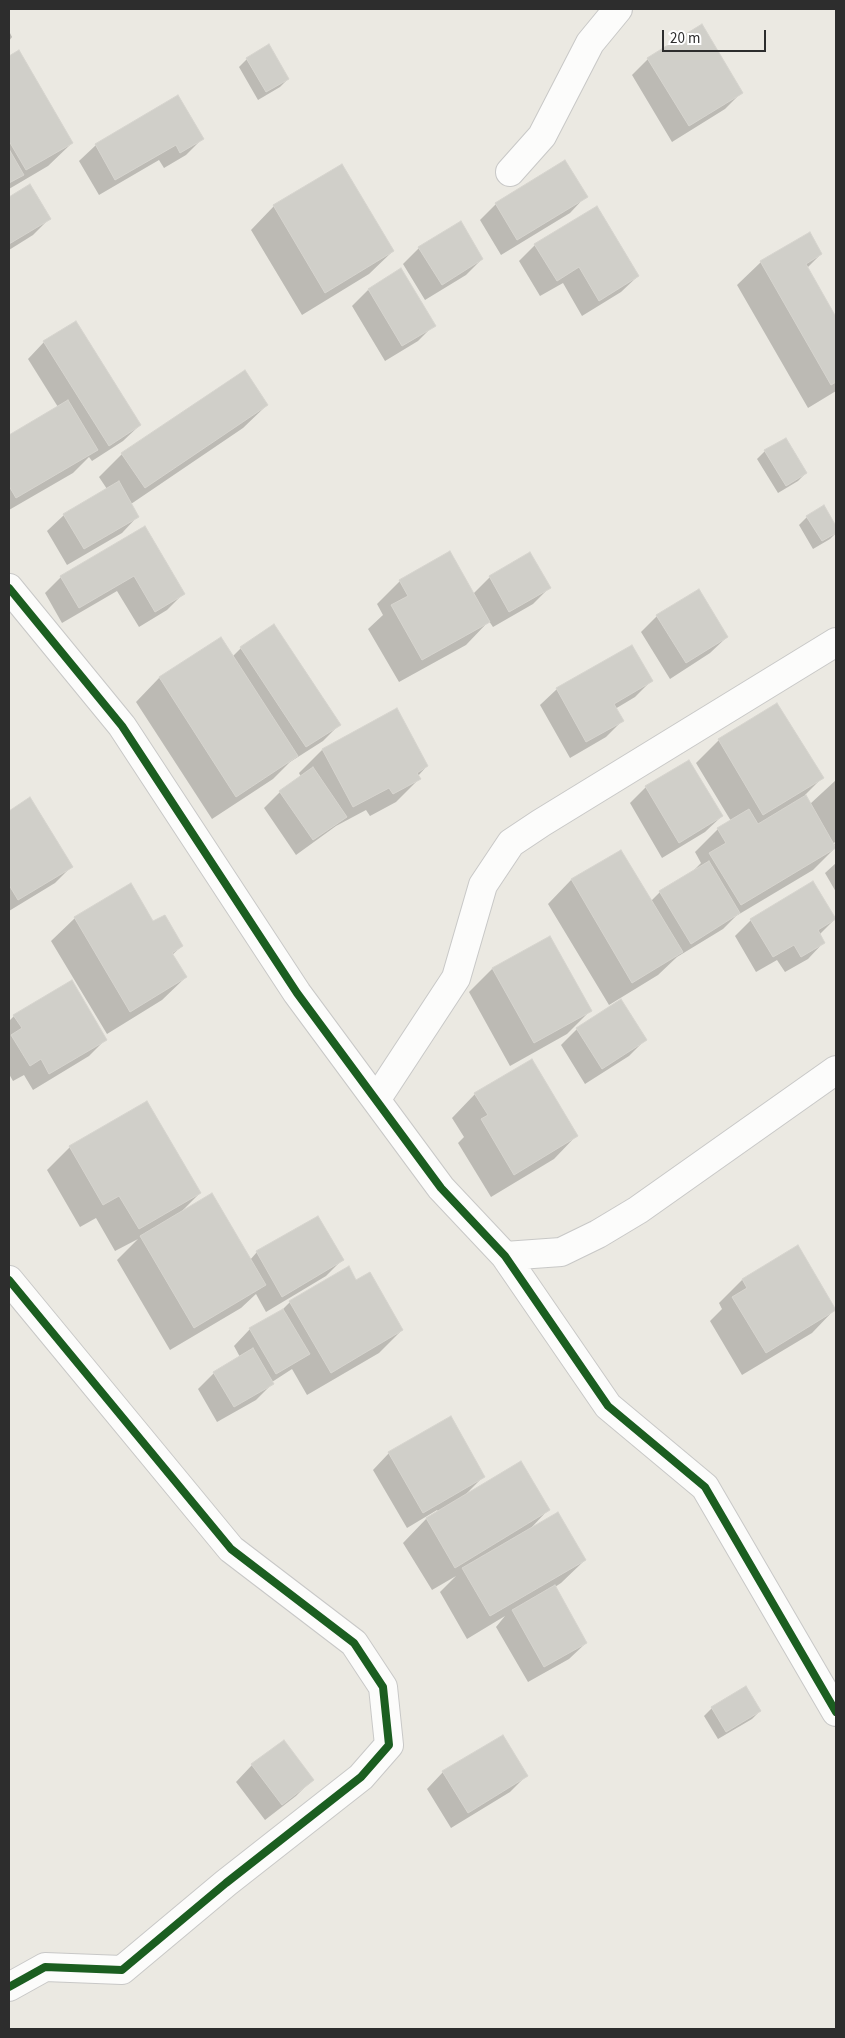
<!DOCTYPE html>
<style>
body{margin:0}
#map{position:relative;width:845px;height:2038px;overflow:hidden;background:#ebe9e2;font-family:"Source Sans 3",sans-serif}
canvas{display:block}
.frame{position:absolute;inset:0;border:10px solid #2d2d2d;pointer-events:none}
.scale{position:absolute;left:662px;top:30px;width:104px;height:22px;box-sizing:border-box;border:2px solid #2d2d2d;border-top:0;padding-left:6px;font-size:15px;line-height:18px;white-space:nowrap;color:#2d2d2d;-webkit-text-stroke:4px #fff;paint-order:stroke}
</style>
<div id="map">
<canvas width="845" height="2038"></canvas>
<div class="frame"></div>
<div class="scale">20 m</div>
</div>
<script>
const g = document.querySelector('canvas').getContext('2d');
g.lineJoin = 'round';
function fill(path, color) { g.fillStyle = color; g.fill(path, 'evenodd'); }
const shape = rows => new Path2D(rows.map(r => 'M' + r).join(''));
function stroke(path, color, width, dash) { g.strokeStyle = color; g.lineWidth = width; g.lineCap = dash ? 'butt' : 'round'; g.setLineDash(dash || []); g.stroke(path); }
const shadow = shape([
 [9,31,12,37,9,41],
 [19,52,72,143,48,166,9,189,9,58],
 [247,59,288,79,280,87,258,100,239,67],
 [648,59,741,93,725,109,672,142,632,75],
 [202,139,186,155,164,168,159,160,99,195,79,161,96,145],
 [30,186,49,219,33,235,9,250,9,198],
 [586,196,570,213,501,255,480,220,496,204],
 [274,206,393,251,369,274,302,315,251,230],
 [535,245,638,276,621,292,582,316,563,283,540,296,519,261],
 [419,248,482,259,466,275,425,300,403,264],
 [821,254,807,268,836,320,836,391,808,408,737,285,761,262],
 [368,290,434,325,418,341,385,361,352,306],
 [75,323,140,425,123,441,92,461,89,457,73,473,9,510,9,436,58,407,28,359,44,342],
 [267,405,243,428,131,504,138,516,122,533,67,565,47,531,64,515,107,489,99,477,122,454],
 [765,451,806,473,798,481,778,493,757,459],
 [823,507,836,528,836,533,830,539,813,549,799,525,807,517],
 [144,527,183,594,167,610,139,627,117,591,62,623,45,593,61,577],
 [490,577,549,588,533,604,493,627,489,621,466,645,399,682,368,629,383,615,377,604,400,581,473,594],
 [657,616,727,637,710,653,670,679,641,632],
 [220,639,232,657,241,648,340,724,323,741,290,762,273,779,212,819,136,702,159,678],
 [631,647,651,681,635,697,615,709,622,721,606,737,570,758,540,705,557,689],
 [396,710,427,766,418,776,419,779,396,802,370,816,366,810,336,826,296,855,264,808,280,792,301,777,299,773,322,750],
 [719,740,822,778,805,795,810,804,836,780,836,841,834,843,836,847,813,870,736,916,723,929,677,957,658,975,609,1005,548,904,571,880,621,851,651,901,660,892,690,874,701,863,695,852,718,829,731,821,696,763],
 [689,761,722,816,705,832,662,858,630,803,646,787],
 [30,799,71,867,55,883,9,911,9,812],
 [836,863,836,892,825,873],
 [75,918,153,923,182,946,172,955,186,977,162,1000,107,1034,51,941],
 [835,919,819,935,824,942,808,959,785,972,777,960,756,972,735,936,751,920],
 [549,938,590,1011,567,1034,510,1066,469,992,492,969],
 [14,1016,105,1040,89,1056,33,1090,24,1075,13,1081,9,1074,9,1021],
 [577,1029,645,1040,629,1056,585,1084,561,1045],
 [475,1094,577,1135,554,1159,491,1197,458,1143,464,1137,452,1118],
 [70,1147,200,1193,180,1213,250,1260,257,1252,342,1260,326,1276,266,1312,256,1294,241,1308,170,1350,117,1260,138,1239,115,1251,96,1218,80,1227,47,1170],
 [797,1247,835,1309,812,1333,742,1375,710,1321,722,1309,719,1303,742,1280],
 [356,1282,402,1330,379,1353,307,1395,292,1369,272,1382,273,1383,256,1400,217,1422,198,1389,214,1373,240,1357,234,1346,250,1329,280,1312,290,1302],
 [389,1453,484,1476,465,1495,548,1510,530,1529,585,1560,561,1583,555,1587,586,1643,569,1659,528,1682,496,1627,505,1616,467,1639,440,1592,456,1576,432,1590,403,1543,426,1519,439,1512,437,1510,407,1528,373,1470],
 [712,1708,760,1711,752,1719,718,1739,704,1716],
 [284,1741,312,1780,296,1796,265,1820,236,1782,252,1765],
 [443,1772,526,1776,510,1792,451,1828,427,1789]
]);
const building = shape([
 [702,24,743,93,689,126,647,58,702,24],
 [269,44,289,79,266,92,246,58,269,44],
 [19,50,73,143,26,170,9,141,9,56,19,50],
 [178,95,204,139,180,153,176,145,115,180,95,144,178,95],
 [9,149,24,175,9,183,9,149],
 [565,160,588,197,517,240,495,203,565,160],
 [342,164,394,251,325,293,273,205,342,164],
 [30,184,51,219,9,244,9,197,30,184],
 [597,206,639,276,599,301,579,267,557,281,534,244,597,206],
 [461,221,483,259,442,285,418,247,461,221],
 [810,232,822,254,806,264,836,317,836,382,831,385,760,261,810,232],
 [401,268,436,326,402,346,368,289,401,268],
 [76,321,141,425,109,446,43,341,76,321],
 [245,370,268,405,145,488,121,453,245,370],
 [68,400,98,450,16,498,9,486,9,435,68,400],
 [786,438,807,473,786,486,764,450,786,438],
 [119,481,139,517,84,549,63,514,119,481],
 [824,505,836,526,836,533,822,541,806,516,824,505],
 [145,526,185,594,155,612,134,576,79,608,60,576,145,526],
 [450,551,490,622,422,660,391,605,408,596,399,580,450,551],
 [530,552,551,588,509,612,489,576,530,552],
 [699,589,728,637,686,663,656,615,699,589],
 [274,624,341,725,306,747,240,647,274,624],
 [221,637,298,756,236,797,159,677,221,637],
 [632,645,653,681,614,704,624,721,586,742,556,688,632,645],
 [777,703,824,778,763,815,718,739,777,703],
 [397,708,428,766,417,773,421,779,393,794,389,788,353,807,322,749,397,708],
 [689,760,723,816,679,843,645,786,689,760],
 [313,767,347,817,313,840,279,791,313,767],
 [806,795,836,848,741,905,709,853,726,843,717,828,749,809,758,824,806,795],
 [30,797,73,867,18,900,9,885,9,811,30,797],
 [621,850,683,952,632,983,571,879,621,850],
 [709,861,740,913,691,944,659,891,709,861],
 [813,881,836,919,818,930,825,943,801,957,794,945,773,957,750,919,813,881],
 [131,883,153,921,165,915,183,946,172,953,187,977,130,1012,74,917,131,883],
 [550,936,592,1011,534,1043,492,968,550,936],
 [72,980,107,1040,49,1074,41,1059,30,1066,11,1035,22,1028,13,1015,72,980],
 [621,999,647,1040,602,1069,576,1028,621,999],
 [532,1059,578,1136,514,1175,481,1119,488,1115,474,1093,532,1059],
 [147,1101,201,1193,139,1229,119,1196,103,1205,69,1146,147,1101],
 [212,1193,266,1285,194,1328,140,1236,212,1193],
 [318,1216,344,1260,282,1297,256,1251,318,1216],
 [798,1245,836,1310,766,1353,732,1297,747,1288,742,1279,798,1245],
 [349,1266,356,1280,370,1272,403,1330,331,1373,289,1301,349,1266],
 [283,1309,310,1354,276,1374,249,1328,283,1309],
 [253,1348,274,1384,234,1407,213,1372,253,1348],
 [451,1416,485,1477,423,1513,388,1452,451,1416],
 [521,1461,550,1510,455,1568,426,1518,521,1461],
 [558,1512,586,1560,490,1616,462,1568,558,1512],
 [555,1585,587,1643,544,1667,512,1610,555,1585],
 [746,1686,761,1711,726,1732,711,1707,746,1686],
 [503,1735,528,1776,468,1813,442,1771,503,1735],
 [284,1740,314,1780,282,1805,251,1764,284,1740]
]);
const minor = shape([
 [510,172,542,136,590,43,618,9],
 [9,588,122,726,297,993,441,1188,505,1256,608,1406,705,1487,836,1712],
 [376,1100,456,978,483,885,511,843,541,823,836,642],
 [505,1256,561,1252,598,1234,638,1210,836,1070],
 [9,1280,231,1549,354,1643,383,1687,389,1745,361,1777,226,1883,122,1970,45,1967,9,1987]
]);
const cycleway = shape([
 [9,588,122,726,297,993,441,1188,505,1256,608,1406,705,1487,836,1712],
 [9,1280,231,1549,354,1643,383,1687,389,1745,361,1777,226,1883,122,1970,45,1967,9,1987]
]);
fill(shadow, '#0003');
fill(building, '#d0cfc9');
stroke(building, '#d6d4ce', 1);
stroke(minor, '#c8c8c7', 30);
stroke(minor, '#fcfcfb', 28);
stroke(cycleway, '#1b5e20', 8);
</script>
